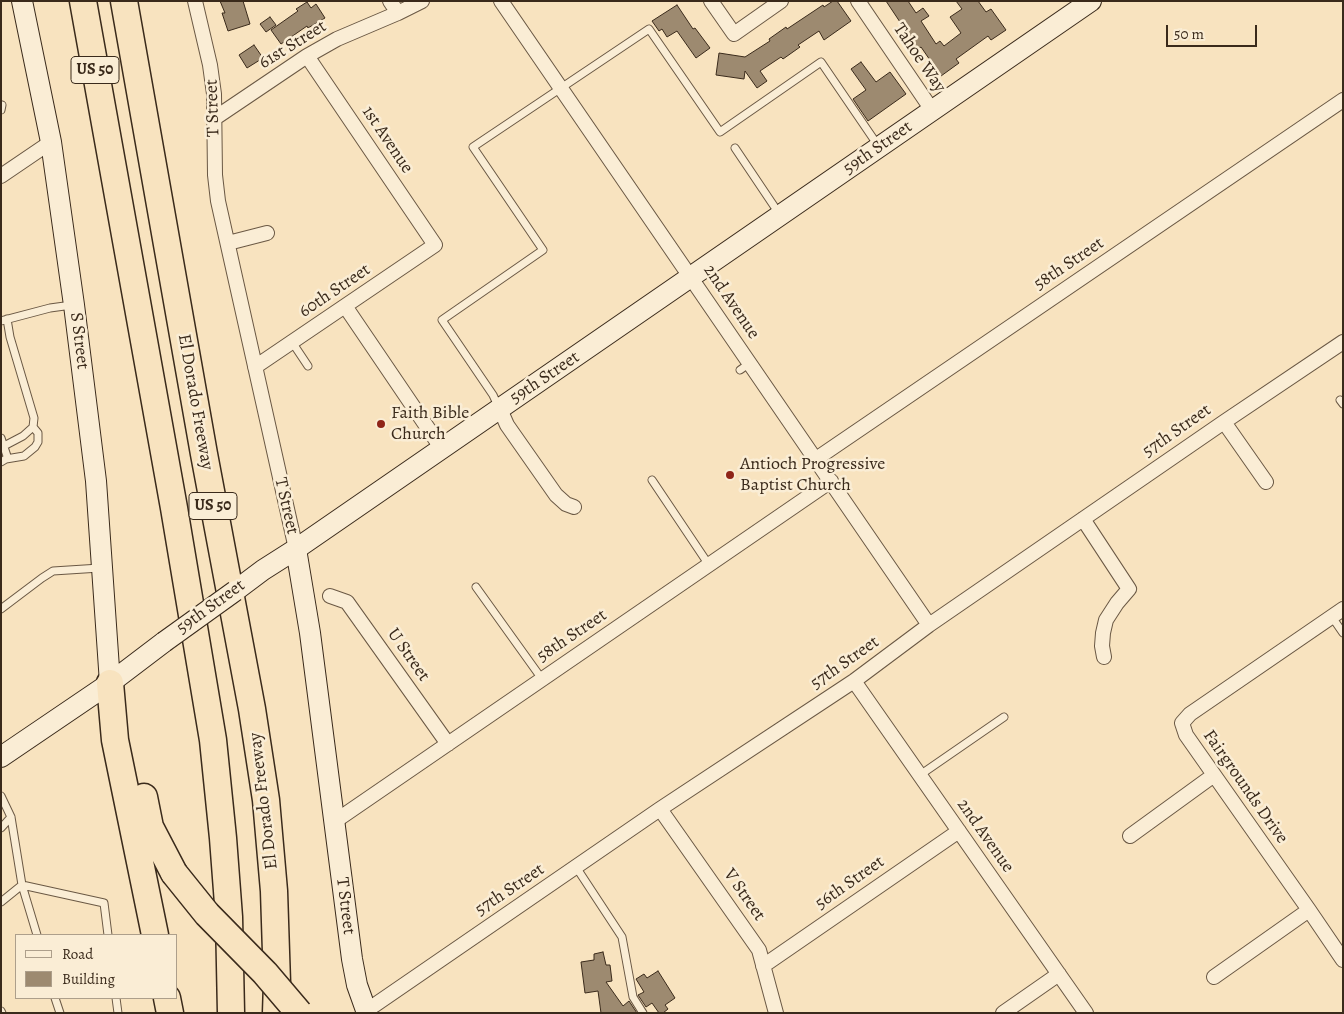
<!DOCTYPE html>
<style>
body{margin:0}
#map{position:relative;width:1344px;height:1014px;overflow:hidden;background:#f8e3bf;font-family:Alegreya,serif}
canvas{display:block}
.frame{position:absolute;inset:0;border:2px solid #3a2a1b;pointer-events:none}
.legend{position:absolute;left:15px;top:934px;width:162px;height:65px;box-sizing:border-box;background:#faedd5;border:1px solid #ad9f8b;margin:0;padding:6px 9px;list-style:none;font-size:15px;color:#3a2a1b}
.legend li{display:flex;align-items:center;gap:10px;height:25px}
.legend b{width:25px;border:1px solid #ad9f8b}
.scale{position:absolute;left:1166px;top:25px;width:91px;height:22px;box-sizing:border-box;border:2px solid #3a2a1b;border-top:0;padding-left:6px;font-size:15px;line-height:18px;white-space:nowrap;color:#3a2a1b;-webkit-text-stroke:4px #faedd5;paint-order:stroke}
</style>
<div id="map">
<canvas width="1344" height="1014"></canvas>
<div class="frame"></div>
<ul class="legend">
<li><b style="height:6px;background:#faedd5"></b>Road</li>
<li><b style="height:14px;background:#9d8a70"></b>Building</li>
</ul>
<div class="scale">50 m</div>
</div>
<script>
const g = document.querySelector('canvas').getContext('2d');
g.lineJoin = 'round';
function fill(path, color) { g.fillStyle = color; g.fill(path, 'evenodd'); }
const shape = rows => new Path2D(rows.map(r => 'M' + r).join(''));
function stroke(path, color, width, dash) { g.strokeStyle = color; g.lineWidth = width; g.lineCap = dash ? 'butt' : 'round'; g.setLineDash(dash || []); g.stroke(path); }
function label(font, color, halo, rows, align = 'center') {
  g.font = font + ' Alegreya,serif'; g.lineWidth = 5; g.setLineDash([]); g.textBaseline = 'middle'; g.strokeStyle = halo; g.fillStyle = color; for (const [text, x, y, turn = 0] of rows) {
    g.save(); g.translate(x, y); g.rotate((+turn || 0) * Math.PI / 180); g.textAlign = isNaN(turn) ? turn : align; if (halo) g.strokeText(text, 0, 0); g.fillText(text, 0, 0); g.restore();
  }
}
const building = shape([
 [220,1,243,1,250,24,228,31,222,13,225,13,220,1],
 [833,1,837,1,851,21,824,40,819,31,798,45,800,47,783,59,781,57,760,71,767,81,757,88,745,71,744,79,716,75,719,53,745,57,770,41,769,39,786,27,787,29,823,5,824,7,833,1],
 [886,1,908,1,916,13,923,8,929,16,921,21,936,44,940,41,944,46,961,33,950,17,962,9,956,1,978,1,986,12,991,9,1006,30,991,40,988,36,956,59,959,63,941,76,921,47,918,49,886,1],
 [307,2,311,8,316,4,325,18,308,28,307,26,281,44,271,30,298,11,296,9,307,2],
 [677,5,693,29,695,28,710,48,696,58,677,31,667,37,662,29,659,31,652,21,677,5],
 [270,17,276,25,266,32,260,24,270,17],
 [254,45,263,58,247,68,239,55,254,45],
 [861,62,876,82,890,72,906,94,868,121,853,99,866,90,851,69,861,62],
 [603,952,606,965,610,965,612,981,606,982,623,1006,629,1001,637,1013,601,1013,598,991,585,993,581,962,594,960,594,954,603,952],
 [658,971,675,998,665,1005,668,1009,663,1013,659,1013,652,1003,646,1007,638,995,644,992,636,979,644,974,647,978,658,971]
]);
const lane = shape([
 [1,110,2,105],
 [735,148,780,215],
 [1,321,50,308,72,305],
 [292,342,308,366],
 [740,370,750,363],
 [1340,400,1343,404],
 [499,408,493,395,442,320,543,250,473,147,649,29,720,132,821,62,879,147],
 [1,438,7,456,6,459],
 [4,446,23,436,33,427,34,418,10,337,7,319],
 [1,462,6,459,24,456,35,447,38,442,38,433,33,427],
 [652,480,709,565],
 [476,587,542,679],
 [1,609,42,578,53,571,100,568],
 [1332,617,1343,633],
 [920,775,1004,717],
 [1,796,11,817,22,885,37,935],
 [1,828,11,817],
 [576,867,622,937,633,997,643,1013],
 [22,885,104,903,108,935],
 [1,902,22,885],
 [55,998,60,1013],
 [116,998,118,1013],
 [1,1011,2,1013]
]);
const street = shape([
 [195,1,210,65,214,94,215,175,218,201,296,549],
 [390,1,398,13],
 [501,1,929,625],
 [711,1,734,34,781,1],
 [858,1,932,110],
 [215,118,307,56,337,39,398,13,422,1],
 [1,176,51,142],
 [228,243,267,233],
 [345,306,442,449],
 [255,367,435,245,307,56],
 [500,409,507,425,556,495,566,504,574,507],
 [1224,422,1266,482],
 [816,459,1343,100],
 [1083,519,1129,589,1117,603,1106,620,1103,633,1102,646,1104,657],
 [330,596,347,602,448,744],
 [1343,609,1190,714,1182,723,1186,735,1309,910,1343,960],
 [854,681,1086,1013],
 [660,809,759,950,776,1013],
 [334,822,831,481],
 [1130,836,1214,775],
 [763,966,959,831],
 [1214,977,1309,910],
 [366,1011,660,809,854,681,929,625,1224,422,1343,342],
 [1003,1013,1059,974]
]);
const secondary = shape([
 [22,1,51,142,74,305,96,481,110,683],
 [296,549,310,633,352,959,357,985,367,1013],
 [235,591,263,570,296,549,1091,1],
 [1,757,110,683,164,642]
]);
const highway = shape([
 [83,1,174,508,213,740,223,838,229,917,231,1013],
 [124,1,204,454,252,709,266,800,274,891,277,983,276,1013],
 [110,683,115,740,155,935],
 [144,797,150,827,174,873],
 [167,998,170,1013]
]);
const secondaryBridge = shape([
 [164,642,235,591]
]);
const highwayBridge = shape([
 [174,873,207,914,265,973,299,1013]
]);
const markers = [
 [381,424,5,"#8f2418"],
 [730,475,5,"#8f2418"]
];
const shields = [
 [95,70,48],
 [213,506,48]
];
const shieldNames = [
 ["US 50",95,70],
 ["US 50",213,506]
];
const streetNames = [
 ["61st Street",293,45,-32],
 ["Tahoe Way",919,58,56],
 ["T Street",213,108,-92],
 ["1st Avenue",387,140,56],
 ["59th Street",878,148,-35],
 ["58th Street",1069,264,-34],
 ["60th Street",335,291,-34],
 ["2nd Avenue",731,302,56],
 ["S Street",79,341,83],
 ["59th Street",545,378,-34],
 ["El Dorado Freeway",195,402,80],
 ["57th Street",1177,431,-35],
 ["T Street",286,506,77],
 ["59th Street",211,607,-36],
 ["58th Street",572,636,-34],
 ["U Street",408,655,55],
 ["57th Street",845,663,-35],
 ["Fairgrounds Drive",1245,787,55],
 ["El Dorado Freeway",264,801,-97],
 ["2nd Avenue",985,836,55],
 ["56th Street",850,883,-35],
 ["57th Street",510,890,-34],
 ["V Street",744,895,55],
 ["T Street",345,906,83]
];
const poiNames = [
 ["Faith Bible",391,414],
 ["Church",391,435],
 ["Antioch Progressive",740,465],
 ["Baptist Church",740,486]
];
fill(building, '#9d8a70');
stroke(building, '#3a2a1b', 1);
stroke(lane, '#6a5844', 9);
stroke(street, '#6a5844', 16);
stroke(secondary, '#3a2a1b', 22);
stroke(highway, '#3a2a1b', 29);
stroke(lane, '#faedd5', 7);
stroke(street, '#faedd5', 14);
stroke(secondary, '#faedd5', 20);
stroke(highway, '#f8e3bf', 26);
stroke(secondaryBridge, '#3a2a1b', 22, []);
stroke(highwayBridge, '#3a2a1b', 29, []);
stroke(secondaryBridge, '#faedd5', 20);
stroke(highwayBridge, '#f8e3bf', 26);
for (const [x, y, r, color] of markers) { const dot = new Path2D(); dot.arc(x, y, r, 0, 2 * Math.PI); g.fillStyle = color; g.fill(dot); stroke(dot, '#faedd5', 2); }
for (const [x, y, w] of shields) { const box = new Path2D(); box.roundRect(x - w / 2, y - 13.5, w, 27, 4); g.fillStyle = '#faedd5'; g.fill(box); stroke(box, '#3a2a1b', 1); }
label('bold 16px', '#3a2a1b', null, shieldNames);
label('18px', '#3a2a1b', '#faedd5', streetNames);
label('18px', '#3a2a1b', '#faedd5', poiNames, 'left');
</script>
